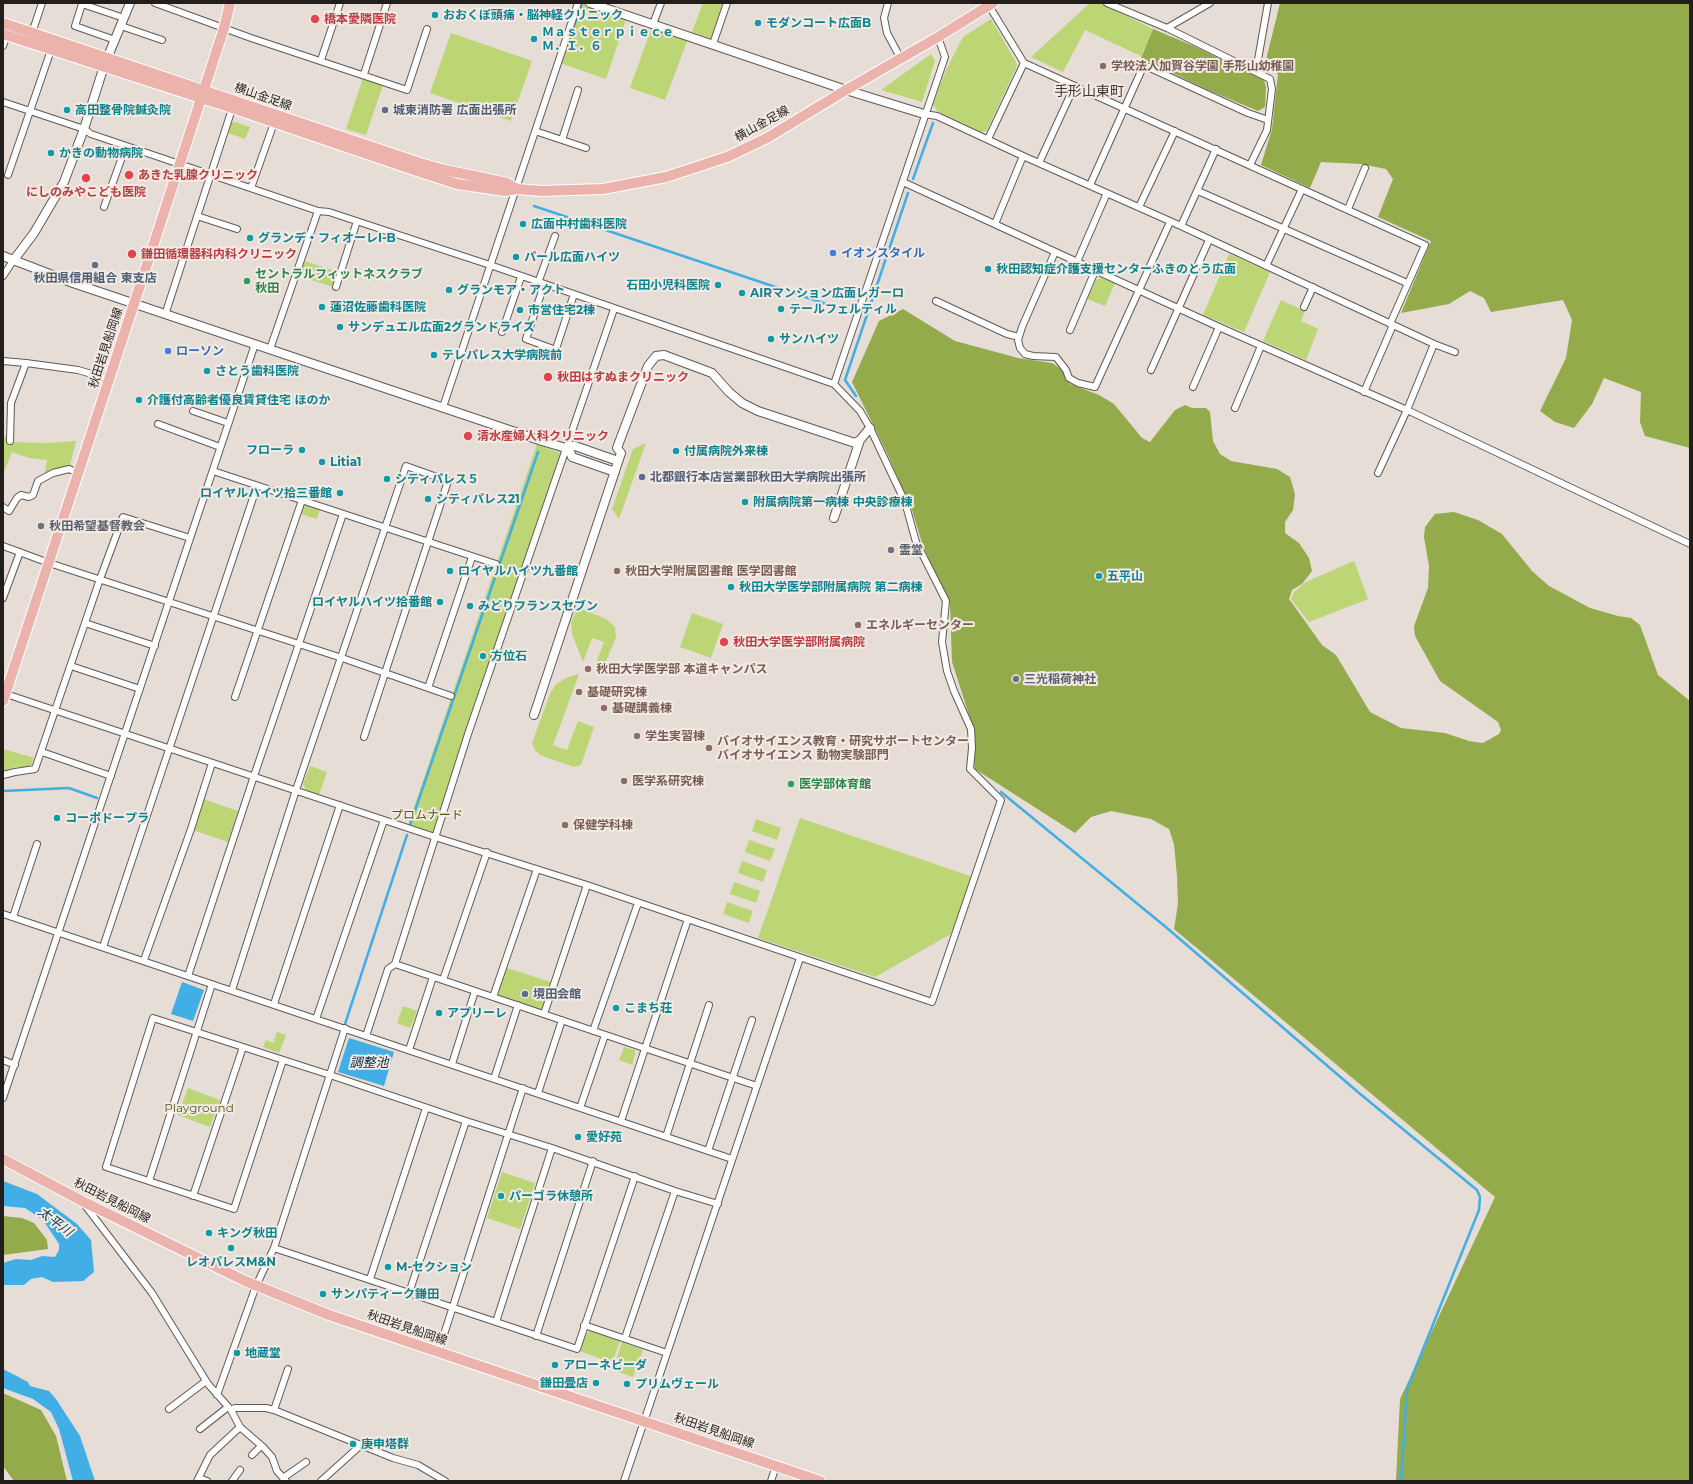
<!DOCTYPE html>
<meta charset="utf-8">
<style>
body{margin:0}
#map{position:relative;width:1693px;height:1484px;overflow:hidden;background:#e6ddd7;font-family:Montserrat,sans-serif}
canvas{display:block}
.frame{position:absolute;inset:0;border:4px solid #221e1c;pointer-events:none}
</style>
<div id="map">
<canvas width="1693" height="1484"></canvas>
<div class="frame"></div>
</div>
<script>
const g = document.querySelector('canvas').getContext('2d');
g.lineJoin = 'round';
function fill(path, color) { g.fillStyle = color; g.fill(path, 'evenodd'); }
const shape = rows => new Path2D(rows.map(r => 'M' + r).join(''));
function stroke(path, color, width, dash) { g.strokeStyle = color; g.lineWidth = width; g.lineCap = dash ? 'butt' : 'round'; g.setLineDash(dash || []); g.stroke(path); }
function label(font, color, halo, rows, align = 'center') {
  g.font = font + ' Montserrat,"Noto Sans JP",sans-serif'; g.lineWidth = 4; g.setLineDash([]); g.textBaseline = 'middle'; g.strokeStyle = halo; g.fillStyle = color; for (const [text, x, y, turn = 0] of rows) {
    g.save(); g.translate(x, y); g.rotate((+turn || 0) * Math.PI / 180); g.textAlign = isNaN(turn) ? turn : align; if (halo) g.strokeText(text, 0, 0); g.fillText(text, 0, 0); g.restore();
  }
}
const green = shape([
 [579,3,590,3,627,16,606,79,560,63],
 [703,3,725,3,712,39,692,32],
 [1090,3,1100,3,1153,29,1141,56,1085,30,1063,72,1031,57],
 [991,19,1016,62,1017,66,987,130,982,133,937,111,933,104,946,70,963,37],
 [653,24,689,36,665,100,630,88],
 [451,33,532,61,511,121,430,93],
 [931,54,935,61,922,102,881,90],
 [363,78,383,85,366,135,346,129],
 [235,122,250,127,245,139,228,133,231,123],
 [1229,254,1270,272,1244,332,1203,315],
 [304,261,338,272,333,287,299,276],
 [1101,278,1115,283,1105,306,1087,299,1096,280],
 [1281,300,1305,311,1301,321,1318,329,1306,360,1263,341],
 [7,435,7,442,48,443,76,441,70,466,45,473,47,460,29,458,12,452,3,474,3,439],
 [646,443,619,519,612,509,633,449],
 [537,444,562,454,435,837,407,828],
 [303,503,320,509,317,519,300,514],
 [1354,561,1368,599,1309,622,1291,599,1294,592,1306,582],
 [584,610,606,619,615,627,616,637,604,666,596,663,604,642,592,638,583,662,572,634,571,622,576,612],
 [692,613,723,624,711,658,680,647],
 [579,674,553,745,567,750,578,721,594,727,581,765,574,767,540,755,535,750,532,743,550,694,556,684,568,677],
 [3,749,34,758,31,765,26,767,15,767,3,771],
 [310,766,327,772,319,795,306,790,303,784],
 [203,799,238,811,228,842,193,830],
 [800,818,973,877,951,934,875,977,758,938],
 [756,819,781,828,777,840,752,831],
 [749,840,775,849,770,861,745,852],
 [742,861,767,870,763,882,738,873],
 [734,882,760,891,756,903,730,894],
 [727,902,753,911,749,923,723,914],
 [504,967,554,983,544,1014,493,997],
 [403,1006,417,1011,410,1028,397,1023],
 [277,1032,286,1035,279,1053,263,1047,266,1040,273,1043],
 [624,1047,635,1050,635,1054,632,1065,619,1060],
 [188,1088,220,1100,210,1127,178,1115],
 [502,1172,535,1183,520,1229,487,1218],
 [591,1330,620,1341,612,1363,580,1351,586,1334],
 [622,1342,643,1350,633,1377,613,1370]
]);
const forest = shape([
 [1280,3,1690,3,1690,448,1645,436,1640,422,1641,392,1604,378,1592,404,1574,428,1555,422,1540,411,1566,358,1572,320,1563,300,1491,312,1484,298,1470,291,1449,304,1401,313,1431,241,1378,217,1393,179,1386,169,1361,164,1321,162,1310,188,1261,165,1272,129,1278,74,1264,68],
 [1153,29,1196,47,1264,80,1266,87,1265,107,1258,111,1208,90,1141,58],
 [903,309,955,341,1018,358,1052,363,1063,370,1070,384,1099,395,1114,404,1142,438,1150,442,1175,410,1185,405,1192,408,1206,408,1210,412,1213,441,1220,454,1231,461,1277,469,1290,477,1295,494,1293,510,1285,522,1285,533,1299,543,1309,558,1312,571,1302,584,1292,590,1289,599,1322,645,1336,655,1370,712,1401,728,1445,733,1469,741,1483,743,1499,734,1501,730,1498,722,1440,681,1415,636,1414,626,1428,588,1429,566,1424,537,1425,527,1435,514,1454,512,1478,520,1502,534,1532,571,1549,586,1590,608,1618,616,1631,618,1640,625,1658,675,1690,701,1690,1481,1396,1481,1400,1399,1495,1197,1174,929,1178,904,1177,876,1174,844,1169,829,1151,819,1111,811,1091,817,1075,833,975,769,970,718,952,662,950,604,923,546,912,510,887,453,852,382,879,321],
 [3,1216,22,1218,34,1223,47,1240,48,1249,3,1255],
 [3,1393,41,1410,56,1436,67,1481,14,1481,3,1466]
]);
const water = shape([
 [182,982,204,990,193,1021,171,1014],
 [349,1038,394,1052,384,1086,338,1072],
 [3,1181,37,1194,77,1224,91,1240,94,1272,83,1281,53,1282,42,1277,31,1279,24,1285,3,1285,3,1263,16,1259,31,1260,42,1256,55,1257,59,1250,59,1244,43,1220,25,1208,3,1206],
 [3,1369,28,1382,30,1386,49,1391,56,1399,80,1436,95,1481,73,1481,59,1429,51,1412,33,1399,3,1388]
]);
const stream = shape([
 [571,34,582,3],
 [913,179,933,123],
 [534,206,853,313],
 [856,396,845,380,908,193],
 [3,791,69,788,97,798],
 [1001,792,1167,928,1359,1093,1477,1190,1480,1197,1479,1210,1407,1389,1401,1481],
 [409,828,538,452],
 [345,1024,407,835]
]);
const minor = shape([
 [155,3,251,38,407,90,427,29],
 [888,3,884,18,887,33,901,59],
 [1107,3,1167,28,1270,79,1272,89,1267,130,1250,165],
 [988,4,1024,63,1425,245,1390,324],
 [653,24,661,3],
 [121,26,162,40],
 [1167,28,1210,3],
 [31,36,42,3],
 [115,40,75,26,82,4,124,18],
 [713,44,727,3],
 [3,46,7,35],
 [321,60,340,3],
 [1256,71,1268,3],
 [364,74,387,3],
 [3,102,84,129,91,134,318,211,329,212,490,265,834,384,860,411,870,428,905,502,916,542,946,601,942,642,947,671,954,691,971,729,972,748,970,769,1001,800,932,1002,587,885,435,837,3,693],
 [924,114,937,116,1023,156,1181,226,1434,344,1407,410,1378,473],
 [535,131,562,140,578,90],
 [988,139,1024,63],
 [562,140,586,148],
 [1039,163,1074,87],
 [8,175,51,50],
 [903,182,1219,327,1407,410,1690,544],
 [1090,185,1143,67,1148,67,1248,113,1268,120],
 [251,188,275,120],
 [1198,191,1407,283],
 [104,207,126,146],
 [1139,207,1175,131],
 [1348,209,1365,168],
 [197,216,237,229],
 [995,224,1023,156],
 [1181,226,1216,149],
 [1055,252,1022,327,1018,340,1020,348,1025,354,1033,356,1056,357,1066,370,1069,378,1078,383,1095,387,1170,222],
 [1077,262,1107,193],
 [1266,266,1302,189],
 [3,276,13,261],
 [538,283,555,236],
 [544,285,526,339,556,350],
 [336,287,357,221],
 [936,301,1007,334,1019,337],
 [1304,307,1313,287],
 [614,309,468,734,395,964,757,1086],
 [165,315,233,106],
 [1070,330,1095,271],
 [502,332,521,277],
 [1434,344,1455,352],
 [270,349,318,211],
 [553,358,574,294],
 [3,361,26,363,78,370,109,379],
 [1151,370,1209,240],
 [834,384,945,57,938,37],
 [1193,387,1219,327],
 [1364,392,1393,325],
 [443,407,578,3],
 [1235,408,1261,346],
 [193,411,228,423],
 [158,424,220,447],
 [10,441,11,403,26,363],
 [213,471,496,564],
 [3,507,9,511,17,498,21,495,29,497,33,495,38,481,53,473,69,469,78,473],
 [3,546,49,563,342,658,451,696],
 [3,598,20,552],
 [85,623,155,646],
 [71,666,140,689],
 [428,688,472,557],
 [235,697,302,500],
 [42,752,111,776],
 [3,775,15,772,35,769,100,579,123,517,190,538],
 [3,914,732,1159],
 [13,917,37,844],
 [103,947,257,486],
 [144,960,191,829,212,763],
 [188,976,254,776,343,514],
 [443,980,487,852],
 [232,990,296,790,406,466,448,481,364,737],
 [493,997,537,869],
 [274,1004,340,805],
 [544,1014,587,885],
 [316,1019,384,820],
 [593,1031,638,903],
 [366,1036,388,969,395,964],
 [409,1050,433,977],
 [3,1060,15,1065],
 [283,1060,234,1209,106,1167,153,1018,330,1075,466,1121,552,1148,675,1191,718,1204],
 [452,1064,475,991],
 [494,1079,518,1005],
 [538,1093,562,1020],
 [3,1098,255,344],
 [580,1108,605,1035],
 [621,1121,688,919],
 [666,1137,709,1005],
 [708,1151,752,1020],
 [149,1181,212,984],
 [193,1196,243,1047],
 [84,1204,152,1293,208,1384,231,1410,240,1427,263,1447,272,1457,277,1471,286,1481],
 [274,1248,577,1349,635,1176],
 [370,1279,426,1108],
 [409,1293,466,1121],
 [496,1322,552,1148],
 [584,1325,667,1353],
 [536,1336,593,1161],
 [625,1338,675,1191],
 [438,1353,523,1088],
 [217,1395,256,1286,274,1248,345,1028],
 [169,1409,206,1381],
 [231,1410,235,1408,266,1408,274,1410,393,1458,418,1465,445,1481],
 [274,1410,288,1369],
 [200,1429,228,1407],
 [252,1455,261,1446],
 [199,1478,207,1481],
 [283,1478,306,1462],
 [197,1481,210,1455,240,1427],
 [232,1481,240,1470],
 [321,1481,361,1445],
 [624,1481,800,958],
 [771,1481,776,1466]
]);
const tertiary = shape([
 [590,3,846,90,924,114],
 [3,256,73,283,542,441,569,449,570,446,575,446,618,461],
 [13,261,34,233,64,182,84,129,104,66,130,3],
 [569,449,572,457,615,472],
 [834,518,860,440],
 [534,715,612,480,621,453,617,448,648,366,656,356,664,355,712,373,729,392,742,403,758,411,855,443,860,440,870,428]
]);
const primary = shape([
 [3,23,420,163,445,170,507,183,517,189],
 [3,34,232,108,417,171,457,184,505,191,517,189,542,191,603,189,666,177,727,157,746,148,767,138,846,90,938,37,993,3],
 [3,701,153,246,224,28,230,3],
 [3,1159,82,1201,245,1281,329,1315,820,1481]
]);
const markers = [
 [435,15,4,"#0f9aa8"],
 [315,19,5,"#e0444e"],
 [758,23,4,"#0f9aa8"],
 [534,39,4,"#0f9aa8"],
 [1103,66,4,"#8d6e63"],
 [67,110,4,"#0f9aa8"],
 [385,110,4,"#5c6f8a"],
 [51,153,4,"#0f9aa8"],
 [129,175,5,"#e0444e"],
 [86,178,5,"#e0444e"],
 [523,224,4,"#0f9aa8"],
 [250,238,4,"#0f9aa8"],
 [833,253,4,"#3f7fe0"],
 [132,254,5,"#e0444e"],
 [516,257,4,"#0f9aa8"],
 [95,265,4,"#5c6f8a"],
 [988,269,4,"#0f9aa8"],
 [247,281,4,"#2e9e5b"],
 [718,285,4,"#0f9aa8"],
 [449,290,4,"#0f9aa8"],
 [742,293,4,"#0f9aa8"],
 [322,307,4,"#0f9aa8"],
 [781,309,4,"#0f9aa8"],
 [520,310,4,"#0f9aa8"],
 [340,327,4,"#0f9aa8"],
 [771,339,4,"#0f9aa8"],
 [168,351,4,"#3f7fe0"],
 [434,355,4,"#0f9aa8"],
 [207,371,4,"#0f9aa8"],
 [548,377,5,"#e0444e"],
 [139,400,4,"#0f9aa8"],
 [468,436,5,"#e0444e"],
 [302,450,4,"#0f9aa8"],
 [676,451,4,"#0f9aa8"],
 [322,462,4,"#0f9aa8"],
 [642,477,4,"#5c6f8a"],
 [387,479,4,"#0f9aa8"],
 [340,493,4,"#0f9aa8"],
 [428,499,4,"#0f9aa8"],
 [745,502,4,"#0f9aa8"],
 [41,526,4,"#6b7280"],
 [891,550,4,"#6b7280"],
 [450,571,4,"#0f9aa8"],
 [617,571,4,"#8d6e63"],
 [1099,576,4,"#0f9aa8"],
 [731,587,4,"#0f9aa8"],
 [440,602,4,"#0f9aa8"],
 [470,606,4,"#0f9aa8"],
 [858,625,4,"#8d6e63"],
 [724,642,5,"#e0444e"],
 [483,656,4,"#0f9aa8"],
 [588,669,4,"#8d6e63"],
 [1016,679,4,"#6b7280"],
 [579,692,4,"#8d6e63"],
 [604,708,4,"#8d6e63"],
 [637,736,4,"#8d6e63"],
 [709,748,4,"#8d6e63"],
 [624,781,4,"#8d6e63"],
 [791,784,4,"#2e9e5b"],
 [57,818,4,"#0f9aa8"],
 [565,825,4,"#8d6e63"],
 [525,994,4,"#5c6f8a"],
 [616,1008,4,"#0f9aa8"],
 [439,1013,4,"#0f9aa8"],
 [578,1137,4,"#0f9aa8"],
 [501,1196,4,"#0f9aa8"],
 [209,1233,4,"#0f9aa8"],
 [231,1248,4,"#0f9aa8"],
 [388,1267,4,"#0f9aa8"],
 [323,1294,4,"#0f9aa8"],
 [237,1353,4,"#0f9aa8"],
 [555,1365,4,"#0f9aa8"],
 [596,1383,4,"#0f9aa8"],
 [627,1384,4,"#0f9aa8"],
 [353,1444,4,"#0f9aa8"]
];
const cultureNames = [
 ["おおくぼ頭痛・脳神経クリニック",443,15],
 ["モダンコート広面B",766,23],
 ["Ｍａｓｔｅｒｐｉｅｃｅ",542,32],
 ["Ｍ．Ｉ．６",542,46],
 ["高田整骨院鍼灸院",75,110],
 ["かきの動物病院",59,153],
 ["広面中村歯科医院",531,224],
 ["グランデ・フィオーレI-B",258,238],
 ["パール広面ハイツ",524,257],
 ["秋田認知症介護支援センターふきのとう広面",996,269],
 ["石田小児科医院",710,285,"right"],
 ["グランモア・アクト",457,290],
 ["AIRマンション広面レガーロ",750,293],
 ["蓮沼佐藤歯科医院",330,307],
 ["テールフェルティル",789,309],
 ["市営住宅2棟",528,310],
 ["サンデュエル広面2グランドライズ",348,327],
 ["サンハイツ",779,339],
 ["テレパレス大学病院前",442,355],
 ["さとう歯科医院",215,371],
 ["介護付高齢者優良賃貸住宅 ほのか",147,400],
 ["フローラ",294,450,"right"],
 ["付属病院外来棟",684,451],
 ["Litia1",330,462],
 ["シティパレス５",395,479],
 ["ロイヤルハイツ拾三番館",332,493,"right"],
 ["シティパレス21",436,499],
 ["附属病院第一病棟 中央診療棟",753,502],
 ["ロイヤルハイツ九番館",458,571],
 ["五平山",1107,576],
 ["秋田大学医学部附属病院 第二病棟",739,587],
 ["ロイヤルハイツ拾番館",432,602,"right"],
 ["みどりフランスセブン",478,606],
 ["方位石",491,656],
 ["コーポドープラ",65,818],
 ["こまち荘",624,1008],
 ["アプリーレ",447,1013],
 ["愛好苑",586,1137],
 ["パーゴラ休憩所",509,1196],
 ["キング秋田",217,1233],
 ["レオパレスM&N",231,1262,"center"],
 ["M-セクション",396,1267],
 ["サンパティーク鎌田",331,1294],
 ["地蔵堂",245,1353],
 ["アローネビーダ",563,1365],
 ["鎌田畳店",588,1383,"right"],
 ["プリムヴェール",635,1384],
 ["庚申塔群",361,1444]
];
const healthNames = [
 ["橋本愛隣医院",324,19],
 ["あきた乳腺クリニック",138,175],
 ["にしのみやこども医院",86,192,"center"],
 ["鎌田循環器科内科クリニック",141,254],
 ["秋田はすぬまクリニック",557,377],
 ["清水産婦人科クリニック",477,436],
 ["秋田大学医学部附属病院",733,642]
];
const educationNames = [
 ["学校法人加賀谷学園 手形山幼稚園",1111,66],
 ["秋田大学附属図書館 医学図書館",625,571],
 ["エネルギーセンター",866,625],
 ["秋田大学医学部 本道キャンパス",596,669],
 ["基礎研究棟",587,692],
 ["基礎講義棟",612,708],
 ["学生実習棟",645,736],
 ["バイオサイエンス教育・研究サポートセンター",717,741],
 ["バイオサイエンス 動物実験部門",717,755],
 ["医学系研究棟",632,781],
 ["保健学科棟",573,825]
];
const streetNames = [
 ["横山金足線",263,97,19],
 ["横山金足線",762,124,-29],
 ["秋田岩見船岡線",106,348,-72],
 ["秋田岩見船岡線",112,1201,27],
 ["秋田岩見船岡線",407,1328,19],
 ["秋田岩見船岡線",714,1431,19]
];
const serviceNames = [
 ["城東消防署 広面出張所",393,110],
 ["秋田県信用組合 東支店",95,278,"center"],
 ["北都銀行本店営業部秋田大学病院出張所",650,477],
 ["境田会館",533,994]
];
const shopNames = [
 ["イオンスタイル",841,253],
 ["ローソン",176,351]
];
const leisureNames = [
 ["セントラルフィットネスクラブ",255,274],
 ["秋田",255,288],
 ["医学部体育館",799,784]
];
const worshipNames = [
 ["秋田希望基督教会",49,526],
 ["霊堂",899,550],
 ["三光稲荷神社",1024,679]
];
const parkNames = [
 ["プロムナード",427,815],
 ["Playground",199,1108]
];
const waterNames = [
 ["調整池",369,1063],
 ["太平川",55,1222,37]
];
const quarterNames = [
 ["手形山東町",1089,92]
];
fill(green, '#bcd575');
fill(forest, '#93ab4a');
fill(water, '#41aee6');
stroke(stream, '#41aee6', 2.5);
stroke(minor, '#615954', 8);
stroke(tertiary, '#615954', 10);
stroke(primary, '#fff', 12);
stroke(minor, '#fff', 6);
stroke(tertiary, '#fff', 8);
stroke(primary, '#ecb3ad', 10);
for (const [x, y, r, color] of markers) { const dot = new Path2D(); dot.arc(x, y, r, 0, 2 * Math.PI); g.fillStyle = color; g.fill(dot); stroke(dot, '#f3eae4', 1.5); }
label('bold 12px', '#0d838f', '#f3eae4', cultureNames, 'left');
label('bold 12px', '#be3a42', '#f3eae4', healthNames, 'left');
label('bold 12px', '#785e54', '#f3eae4', educationNames, 'left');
label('12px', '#221e1c', '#f3eae4', streetNames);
label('bold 12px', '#4e5e75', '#f3eae4', serviceNames, 'left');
label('bold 12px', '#366cbe', '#f3eae4', shopNames, 'left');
label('bold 12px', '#27864d', '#f3eae4', leisureNames, 'left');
label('bold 12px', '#5b616d', '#f3eae4', worshipNames, 'left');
label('12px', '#4e5e19', '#f3eae4', parkNames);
label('italic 13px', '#002e44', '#f3eae4', waterNames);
label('14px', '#413934', '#f3eae4', quarterNames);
</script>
